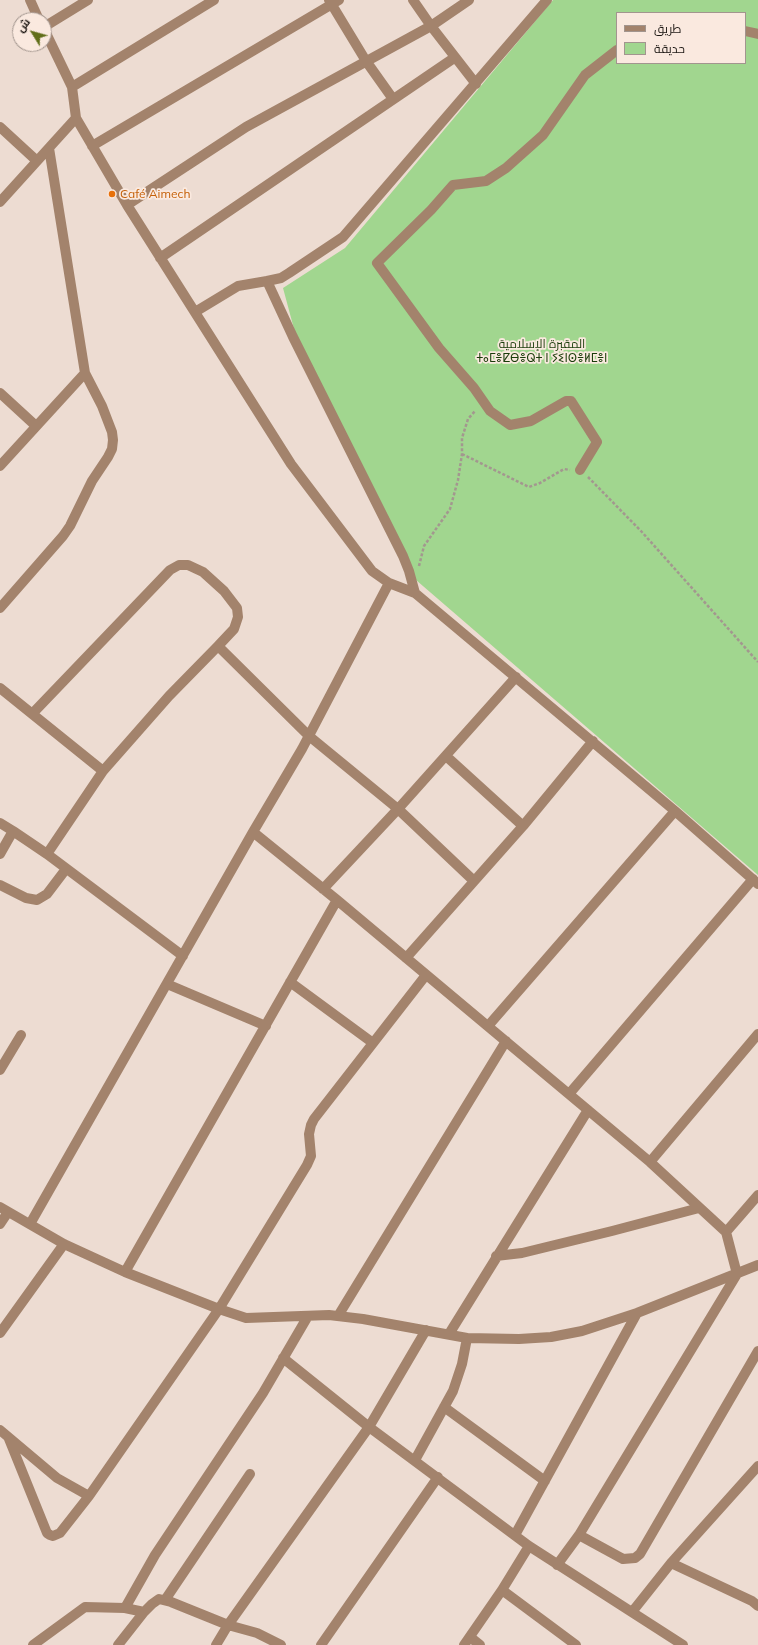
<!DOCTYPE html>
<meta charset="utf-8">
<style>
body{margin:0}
#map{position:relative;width:758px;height:1645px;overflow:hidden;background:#eddcd2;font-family:Mulish,Cairo,sans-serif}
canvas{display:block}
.legend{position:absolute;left:616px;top:12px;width:130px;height:52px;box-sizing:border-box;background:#fae9df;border:1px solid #a2958e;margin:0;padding:5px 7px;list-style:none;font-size:12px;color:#1d1814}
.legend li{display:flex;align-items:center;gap:8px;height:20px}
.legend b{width:20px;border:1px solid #a2958e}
.north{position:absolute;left:12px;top:12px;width:40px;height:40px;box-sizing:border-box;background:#fae9df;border:1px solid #a2958e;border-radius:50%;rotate:307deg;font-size:11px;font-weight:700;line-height:16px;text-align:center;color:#1d1814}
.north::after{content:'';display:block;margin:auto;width:14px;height:18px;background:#616e19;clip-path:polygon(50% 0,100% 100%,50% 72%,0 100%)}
</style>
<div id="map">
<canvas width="758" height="1645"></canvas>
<ul class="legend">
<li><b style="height:5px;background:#a3836c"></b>طريق</li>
<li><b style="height:11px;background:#a1d68f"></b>حديقة</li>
</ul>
<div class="north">ش</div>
</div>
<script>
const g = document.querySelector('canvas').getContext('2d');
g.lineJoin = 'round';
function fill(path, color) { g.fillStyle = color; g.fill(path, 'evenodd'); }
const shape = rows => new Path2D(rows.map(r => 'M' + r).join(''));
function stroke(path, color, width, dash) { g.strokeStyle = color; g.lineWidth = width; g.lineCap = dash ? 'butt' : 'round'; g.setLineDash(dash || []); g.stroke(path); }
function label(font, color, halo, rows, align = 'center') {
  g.font = font + ' Mulish,Cairo,"Noto Sans Tifinagh",sans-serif'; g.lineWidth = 3.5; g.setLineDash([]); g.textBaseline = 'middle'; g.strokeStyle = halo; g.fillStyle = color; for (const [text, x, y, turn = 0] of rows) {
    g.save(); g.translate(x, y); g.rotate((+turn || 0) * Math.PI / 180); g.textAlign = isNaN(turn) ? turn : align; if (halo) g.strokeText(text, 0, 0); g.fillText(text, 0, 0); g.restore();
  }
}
const green = shape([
 [553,0,758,0,758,875,416,580,297,340,283,288,345,248],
 [617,13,745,13,745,63,617,63]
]);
const path = shape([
 [462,454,529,487,540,483,564,469,570,470],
 [588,477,641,531,758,662],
 [419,566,424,546,450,509,458,480,462,454,462,438,468,419,475,411]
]);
const minor = shape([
 [30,0,39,20],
 [329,0,366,61,393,99],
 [413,0,431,26,476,84],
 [44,27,88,0],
 [44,29,72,87,76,118,127,205,291,464,372,571,389,583,415,593,675,811,758,884],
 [745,31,758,34],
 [72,87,214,0],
 [0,127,37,161],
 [92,146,339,0],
 [0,202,76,118],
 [127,205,246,127,431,26,469,0],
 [160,258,454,58],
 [195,312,238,286,267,281],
 [0,393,36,426],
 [0,466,85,373,49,148],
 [580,470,597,442,571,401,566,401,531,421,510,425,490,411,474,388,439,348,377,263,431,210,453,185,486,181,506,168,543,135,585,75,617,50],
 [415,593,409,571,403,556,293,337,267,281,281,278,289,273,343,237,547,0],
 [0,608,63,536,70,526,92,481,108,457,112,449,113,440,112,432,102,406,85,373],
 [0,688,103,771,47,854],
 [32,714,170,570,179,565,188,565,203,572,224,591,237,608,238,617,234,629,218,646],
 [446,756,523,826],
 [103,771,169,696,218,646,309,736,398,809,474,881],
 [0,823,13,831],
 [253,832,337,900,650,1162,726,1232,737,1274,579,1535,557,1565],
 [0,854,13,831,47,854,183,956],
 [0,885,26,898,37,900,47,894,66,869],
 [323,889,398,809,516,677],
 [406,958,523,826,593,741],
 [290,982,373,1043],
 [167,984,266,1026],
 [488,1026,675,811],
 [0,1070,21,1035],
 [569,1094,753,879],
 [650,1162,758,1034],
 [0,1207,64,1244,125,1272,219,1309,246,1318,329,1315,363,1319,467,1338,519,1339,551,1337,582,1331,637,1313,758,1265],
 [0,1224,8,1212],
 [30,1224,253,832,302,749,389,583],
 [726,1232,758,1195],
 [496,1256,522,1253,612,1231,699,1208],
 [125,1272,337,900],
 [338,1316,506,1041],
 [0,1333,64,1244],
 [449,1334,588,1110],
 [283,1358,369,1427,529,1546,683,1645],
 [444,1407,545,1481],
 [0,1430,57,1478,89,1496,219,1309,307,1165,311,1156,309,1134,311,1125,314,1119,426,975],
 [9,1439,47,1533,50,1535,53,1536,60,1533,89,1496],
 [415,1460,453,1391,462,1364,467,1338],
 [515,1535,637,1313],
 [579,1535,623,1559,635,1558,640,1554,758,1351],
 [671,1563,752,1601,758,1606],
 [502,1590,576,1645],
 [165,1600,250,1474],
 [125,1608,155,1555,263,1393,308,1316],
 [632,1612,671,1563,758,1466],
 [470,1637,480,1645],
 [33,1645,85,1607,125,1608,144,1612,152,1604,159,1599,171,1602,228,1625,257,1633,281,1645],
 [118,1645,144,1612],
 [216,1645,228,1625,369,1427,426,1330],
 [321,1645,438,1477],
 [464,1645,502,1590,529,1546]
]);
const markers = [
 [112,194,4,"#e8710a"]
];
const foodNames = [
 ["Café Aimech",120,194]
];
const parkNames = [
 ["المقبرة الإسلامية",542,344],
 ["ⵜⴰⵎⴻⵇⴱⴻⵕⵜ ⵏ ⵢⵉⵏⵙⴻⵍⵎⴻⵏ",542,358]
];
fill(green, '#a1d68f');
stroke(path, '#a3978f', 2.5, [3, 2]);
stroke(minor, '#a3836c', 10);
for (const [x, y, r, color] of markers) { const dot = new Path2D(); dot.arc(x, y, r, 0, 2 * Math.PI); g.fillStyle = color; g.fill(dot); stroke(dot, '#fae9df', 1.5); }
label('12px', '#c56008', '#fae9df', foodNames, 'left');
label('12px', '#193c09', '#fae9df', parkNames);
</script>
